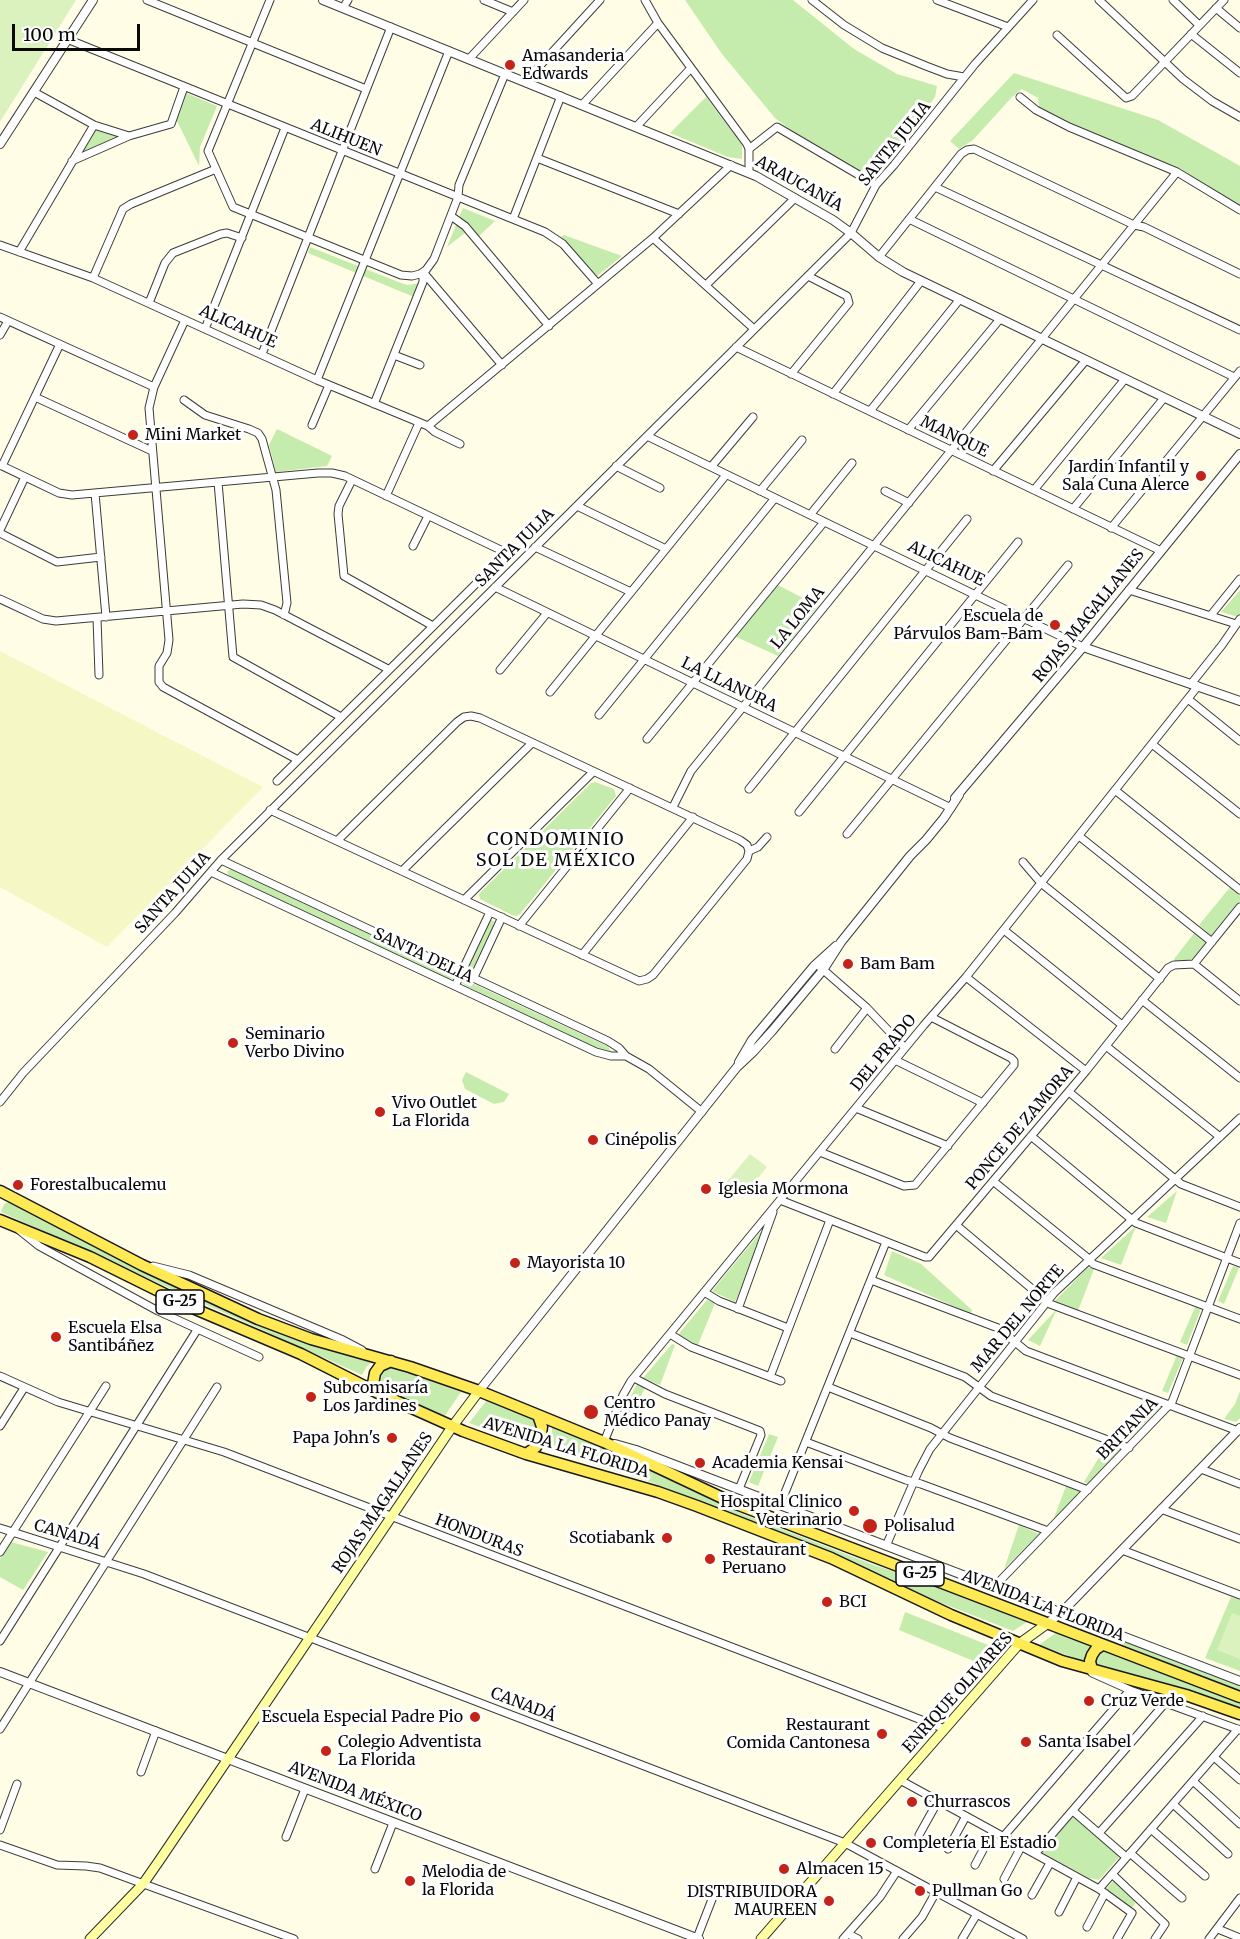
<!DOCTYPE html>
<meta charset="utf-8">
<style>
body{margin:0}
#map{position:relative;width:1240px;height:1939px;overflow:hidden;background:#fffde6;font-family:Merriweather,serif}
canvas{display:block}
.scale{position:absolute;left:12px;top:24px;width:128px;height:27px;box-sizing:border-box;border:3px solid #090909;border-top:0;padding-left:8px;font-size:18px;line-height:21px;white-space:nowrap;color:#090909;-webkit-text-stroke:4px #fff;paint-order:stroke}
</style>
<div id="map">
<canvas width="1240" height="1939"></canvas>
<div class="scale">100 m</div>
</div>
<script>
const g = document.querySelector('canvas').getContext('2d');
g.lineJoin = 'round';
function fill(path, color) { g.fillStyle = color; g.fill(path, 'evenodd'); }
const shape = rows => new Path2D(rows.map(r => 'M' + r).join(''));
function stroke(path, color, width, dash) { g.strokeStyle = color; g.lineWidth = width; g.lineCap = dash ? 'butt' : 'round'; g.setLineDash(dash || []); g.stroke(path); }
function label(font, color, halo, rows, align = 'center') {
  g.font = font + ' Merriweather,serif'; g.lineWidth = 6; g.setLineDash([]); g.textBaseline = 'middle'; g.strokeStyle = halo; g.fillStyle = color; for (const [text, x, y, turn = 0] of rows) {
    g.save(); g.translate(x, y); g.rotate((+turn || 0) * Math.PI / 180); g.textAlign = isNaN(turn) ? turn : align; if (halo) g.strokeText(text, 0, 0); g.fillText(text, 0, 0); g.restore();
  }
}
const farmland = shape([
 [0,651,263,787,107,947,0,887]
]);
const green = shape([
 [685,0,793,0,854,49,897,74,937,86,935,97,879,175,874,179,797,135,775,118,722,54],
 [1014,73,1158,120,1226,158,1240,166,1240,206,1224,197,1178,167,1119,146,1039,108,1038,98,1022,89,1012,97,973,140,959,149,950,141],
 [186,93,217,106,200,147,199,166,176,119],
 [706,97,742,145,742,159,728,157,670,133],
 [96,130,119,137,82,153],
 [463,208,495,221,479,236,470,229,447,247],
 [564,235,622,256,597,276,561,237],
 [310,247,401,283,408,285,420,283,414,297,308,253],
 [277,429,332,456,327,466,276,472,269,445],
 [776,584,818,606,778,656,734,636],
 [1240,590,1240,615,1238,617,1221,612],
 [595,782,614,789,616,796,520,914,516,916,512,915,480,899,479,895,481,892,591,783],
 [231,869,456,975,456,977,452,979,447,978,229,876,227,871],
 [1231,886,1240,895,1240,901,1211,936,1199,925],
 [491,920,494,921,493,926,473,968,469,970,468,967],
 [1195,932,1207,943,1193,959,1177,962,1174,959],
 [463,979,607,1046,613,1053,603,1051,466,986,462,983],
 [466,1072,509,1094,504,1102,494,1104,465,1089,462,1080],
 [1177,1191,1166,1223,1147,1217],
 [10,1201,186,1291,276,1331,318,1346,374,1361,367,1366,362,1375,1,1212,4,1204],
 [768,1223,735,1302,712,1291],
 [1136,1226,1121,1265,1101,1258],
 [892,1251,921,1264,972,1310,971,1314,884,1275],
 [1233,1266,1239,1268,1224,1304,1218,1301],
 [1088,1267,1094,1269,1078,1311,1054,1302],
 [707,1300,715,1303,698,1345,677,1336],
 [1195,1307,1201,1309,1187,1345,1180,1342],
 [1057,1309,1040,1346,1028,1340],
 [672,1344,675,1345,660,1385,643,1378],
 [1177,1355,1183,1358,1168,1393,1162,1391],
 [389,1366,461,1392,444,1417,381,1388,377,1380,380,1372],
 [637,1384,645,1388,624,1429,616,1425],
 [1240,1391,1240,1418,1236,1422,1224,1419,1235,1404],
 [1143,1399,1162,1406,1129,1439,1125,1436],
 [487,1400,537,1419,539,1430,535,1439,528,1444,469,1423],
 [552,1424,740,1513,874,1565,938,1586,1027,1622,1013,1631,921,1595,653,1483,542,1448,548,1441,552,1432],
 [769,1434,778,1437,758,1486,749,1482],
 [1106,1446,1122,1451,1089,1484,1084,1482],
 [1066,1486,1083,1492,1051,1526],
 [1019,1525,1039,1534,1004,1569],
 [11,1542,48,1552,23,1590,0,1577,0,1559],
 [1231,1597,1240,1600,1240,1671,1205,1658],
 [905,1612,993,1647,983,1665,899,1630],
 [1077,1623,1240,1685,1240,1693,1139,1651,1074,1627],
 [1057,1632,1092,1646,1086,1662,1039,1645],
 [1102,1650,1240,1702,1240,1708,1209,1698,1097,1666,1096,1657],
 [1073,1816,1076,1817,1120,1856,1099,1880,1089,1878,1043,1853,1044,1848],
 [1114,1880,1135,1900,1134,1906,1132,1907,1128,1906,1106,1889]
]);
const pitch = shape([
 [0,0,76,0,0,122],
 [750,1154,767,1167,742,1198,725,1184],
 [1232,1613,1240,1616,1240,1659,1217,1650]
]);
const minor = shape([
 [147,0,366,89],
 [270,0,208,151,233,207,401,275,412,276,420,274,426,270,434,259,458,197,459,185,505,74],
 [484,0,513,12],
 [645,0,658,23,747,144,749,149,749,173],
 [812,0,844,25,882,48,926,66,947,74,964,77],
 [937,0,1008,27],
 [1099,0,1183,79,1212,101,1240,117],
 [1173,0,1199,25],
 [343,8,348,0],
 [1216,8,1240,28],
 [1191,34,1240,73],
 [1057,35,1126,98,1132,96,1224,0],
 [67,39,545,232,563,244,598,284],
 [469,59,524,0],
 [525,82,600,0],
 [34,92,94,125,129,136],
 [1020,97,1036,110,1069,127,1177,172,1240,210],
 [582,105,658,23],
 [636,127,691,68],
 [749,149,777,127,876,185],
 [537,158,679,214],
 [72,161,129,136,171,124,184,87],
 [935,187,1240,330],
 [451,216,465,226,549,326],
 [513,219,561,96],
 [909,219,1234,377],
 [653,238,754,329],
 [0,245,93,278,317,380,428,426,435,432,460,444],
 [19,252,94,125],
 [879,257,961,154,967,150,974,149,1134,225,1144,227,1240,274],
 [423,272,502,365],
 [93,278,123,209,131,204,216,169],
 [706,285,795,198],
 [149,303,165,263,173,253,221,234,227,233,242,238],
 [0,317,154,387],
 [185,320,154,387,149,408,169,640,167,653,159,666,159,682,163,687,298,760],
 [205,329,285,128],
 [0,335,8,321],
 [736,347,1161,551],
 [262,354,391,27],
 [394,355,420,365],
 [791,374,849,303,847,296,808,276],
 [317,380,449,51],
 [833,394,921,281],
 [35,397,152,451],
 [184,400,205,415,249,429,258,433,262,439,276,490,287,603,284,615],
 [374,404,423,282,423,272],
 [870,411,960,299],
 [312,425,329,385],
 [428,426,653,238,731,165],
 [908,430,1000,319],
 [647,436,1083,647],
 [0,465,59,493,72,495,318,473,332,473,345,476,507,553,277,781],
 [2,466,60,344],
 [616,466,660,488],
 [711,467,753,417],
 [993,471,1086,360],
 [352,480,339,506,338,514,344,576,433,626],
 [218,482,233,657,341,717],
 [1034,490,1125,379],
 [760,491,802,440],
 [885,491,909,503],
 [95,493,106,617],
 [386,496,419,423],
 [577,506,666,549],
 [1073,509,1164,398],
 [810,515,852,463],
 [1111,528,1240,371],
 [0,530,25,477],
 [0,533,57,562,101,557],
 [413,546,428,516],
 [535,547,631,592],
 [495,587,951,808],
 [1129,590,1236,624],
 [0,599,43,619,56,621,243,604,261,605,275,610,388,669],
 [1211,615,1240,579],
 [97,618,99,675],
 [500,670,547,613],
 [1191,684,1222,645,1240,619],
 [550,692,726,475],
 [1188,699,1240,741],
 [599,715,775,498],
 [647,739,824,522],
 [1152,744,1240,814],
 [749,789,967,519],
 [1115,790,1240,890],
 [673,807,691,771,1177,172],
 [270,810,639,981,647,979,653,975,747,859,749,851,758,847,767,837],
 [799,812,1018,542],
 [847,834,1068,565],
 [1079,836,1212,942],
 [338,840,457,722,464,717,471,716,480,718,740,840,747,845,749,851],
 [221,860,608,1041,619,1048,626,1056,649,1069,702,1112],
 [1023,862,1041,883,1160,979],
 [402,871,532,743],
 [211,872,596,1052,611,1056,626,1056],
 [464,900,593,772],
 [519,926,630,788],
 [1004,930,1122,1025],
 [582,955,693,817],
 [1194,964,1240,1001],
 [820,967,867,1008,905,1048],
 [474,977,502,917],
 [966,977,1086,1071],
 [455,986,490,912],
 [1142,1000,1240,1078],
 [1106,1046,1220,1137],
 [835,1049,867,1008],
 [895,1060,983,1103],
 [1069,1092,1181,1184,1240,1207],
 [0,1102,23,1073,175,913,221,860,851,233,876,185,894,165,975,64,1033,0],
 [856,1108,948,1146],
 [1031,1136,1136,1223,1240,1263],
 [820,1152,904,1186,915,1185,1014,1065,1014,1061,1011,1058,931,1017],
 [993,1181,1089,1259,1093,1264,1240,1319],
 [780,1200,925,1257,929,1257,1086,1071,1168,968,1174,965,1194,964,1240,907],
 [956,1225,1050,1304,1240,1375],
 [19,1230,39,1246,158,1311,259,1357],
 [153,1266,189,1275,343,1340,362,1350],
 [871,1280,998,1328,1026,1351,1238,1431],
 [704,1292,719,1301,788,1328],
 [738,1309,773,1212],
 [850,1333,965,1377,991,1396,1129,1448],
 [670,1334,691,1347,781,1381],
 [0,1376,58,1402,224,1452,945,1729],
 [770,1377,830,1220],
 [634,1378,665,1394,760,1431,761,1435,739,1489],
 [828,1387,931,1428,950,1438,1088,1490],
 [0,1426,24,1388],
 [604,1442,623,1395,631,1381,924,1025,966,977,1198,686],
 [806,1442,906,1480,921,1484,1048,1531],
 [1201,1469,1240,1484],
 [780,1505,886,1242],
 [1161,1509,1240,1539],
 [0,1528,144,1574,845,1843,1023,1939],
 [886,1546,918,1472,930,1449,1054,1293,1240,1118],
 [1122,1550,1240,1595],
 [0,1552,106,1386],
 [994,1587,1172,1402,1240,1223],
 [0,1641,197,1330],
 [1092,1673,1130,1690,1240,1730],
 [0,1729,217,1387],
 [1214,1757,1240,1780],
 [141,1772,156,1731],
 [900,1780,1099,1889,1132,1913,1117,1939],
 [1193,1781,1240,1824],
 [1173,1804,1228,1854],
 [1073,1811,1126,1857],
 [1151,1829,1205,1876],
 [0,1830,17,1784],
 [1099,1833,1203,1716],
 [919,1835,938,1801],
 [286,1837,305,1789],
 [1003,1837,1130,1690],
 [0,1845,57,1865,86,1866,100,1868,294,1939],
 [948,1849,966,1816],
 [1130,1853,1182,1898],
 [1035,1854,1166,1702],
 [975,1865,993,1831],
 [375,1869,393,1823],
 [1112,1874,1165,1924,1155,1939],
 [1004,1879,1021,1847],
 [1099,1889,1238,1729],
 [1032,1895,1050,1863],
 [1059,1912,1077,1877],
 [1087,1927,1105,1893],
 [1218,1929,1240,1938],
 [848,1934,858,1939],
 [697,1938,716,1889],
 [843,1939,880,1897,897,1871],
 [903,1939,922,1917,936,1892],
 [962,1939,977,1914],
 [1209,1939,1240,1898]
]);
const tertiary = shape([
 [323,0,756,176,833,220,851,233,879,257,903,272,1240,434],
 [0,144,93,0],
 [1083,647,1240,701],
 [955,798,1083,647,1240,454],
 [739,1062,752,1040,814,966,836,946],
 [479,1391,737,1067,754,1051,772,1031,823,970,841,942,910,856,926,840,944,818,959,795],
 [615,1444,636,1450,1240,1681],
 [1048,1623,1062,1612,1240,1428],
 [0,1672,699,1939]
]);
const secondary = shape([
 [90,1939,143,1884,159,1861,452,1427,479,1391],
 [761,1939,1019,1644,1048,1623]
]);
const primary = shape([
 [0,1191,142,1265,258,1319,311,1339,410,1367,479,1391,604,1442,731,1502,1240,1697],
 [0,1220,90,1257,195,1309,301,1354,376,1392,463,1431,526,1454,658,1492,697,1506,831,1558,951,1615,1062,1661,1186,1695,1240,1714],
 [376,1392,373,1384,375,1373,380,1366,391,1361],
 [526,1454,536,1447,540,1439,542,1427,538,1415],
 [1092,1670,1090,1661,1092,1655,1096,1649,1102,1645]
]);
const markers = [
 [510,65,6,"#c42317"],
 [133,435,6,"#c42317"],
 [1201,476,6,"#c42317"],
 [1055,625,6,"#c42317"],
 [848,964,6,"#c42317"],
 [233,1043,6,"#c42317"],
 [380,1112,6,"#c42317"],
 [593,1140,6,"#c42317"],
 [18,1185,6,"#c42317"],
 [706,1189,6,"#c42317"],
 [515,1263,6,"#c42317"],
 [56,1337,6,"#c42317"],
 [311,1397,6,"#c42317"],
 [591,1412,8,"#c42317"],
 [392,1438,6,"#c42317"],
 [700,1463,6,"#c42317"],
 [854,1511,6,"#c42317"],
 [870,1526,8,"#c42317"],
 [667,1538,6,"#c42317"],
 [710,1559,6,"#c42317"],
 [827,1602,6,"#c42317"],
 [1089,1701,6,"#c42317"],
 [475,1717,6,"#c42317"],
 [882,1734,6,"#c42317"],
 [1026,1742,6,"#c42317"],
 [326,1751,6,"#c42317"],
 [912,1802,6,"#c42317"],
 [871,1843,6,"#c42317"],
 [784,1869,6,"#c42317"],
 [410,1881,6,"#c42317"],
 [920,1891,6,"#c42317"],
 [829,1901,6,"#c42317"]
];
const shields = [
 [180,1302,48],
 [920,1574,48]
];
const shieldNames = [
 ["G-25",180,1302],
 ["G-25",920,1574]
];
const poiNames = [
 ["Amasanderia",522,56],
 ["Edwards",522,74],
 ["Mini Market",145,435],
 ["Jardin Infantil y",1189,467,"right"],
 ["Sala Cuna Alerce",1189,485,"right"],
 ["Escuela de",1043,616,"right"],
 ["Párvulos Bam-Bam",1043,634,"right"],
 ["Bam Bam",860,964],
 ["Seminario",245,1034],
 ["Verbo Divino",245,1052],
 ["Vivo Outlet",392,1103],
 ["La Florida",392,1121],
 ["Cinépolis",605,1140],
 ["Forestalbucalemu",30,1185],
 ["Iglesia Mormona",718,1189],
 ["Mayorista 10",527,1263],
 ["Escuela Elsa",68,1328],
 ["Santibáñez",68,1346],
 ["Subcomisaría",323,1388],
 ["Los Jardines",323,1406],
 ["Centro",604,1403],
 ["Médico Panay",604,1421],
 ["Papa John's",380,1438,"right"],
 ["Academia Kensai",712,1463],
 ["Hospital Clinico",842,1502,"right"],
 ["Veterinario",842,1520,"right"],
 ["Polisalud",884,1526],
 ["Scotiabank",655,1538,"right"],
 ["Restaurant",722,1550],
 ["Peruano",722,1568],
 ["BCI",839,1602],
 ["Cruz Verde",1101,1701],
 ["Escuela Especial Padre Pio",463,1717,"right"],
 ["Restaurant",870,1725,"right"],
 ["Comida Cantonesa",870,1743,"right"],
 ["Colegio Adventista",338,1742],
 ["La Florida",338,1760],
 ["Santa Isabel",1038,1742],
 ["Churrascos",924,1802],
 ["Completería El Estadio",883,1843],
 ["Almacen 15",796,1869],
 ["Melodia de",422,1872],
 ["la Florida",422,1890],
 ["Pullman Go",932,1891],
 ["DISTRIBUIDORA",817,1892,"right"],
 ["MAUREEN",817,1910,"right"]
];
const streetNames = [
 ["ALIHUEN",346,138,22],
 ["SANTA JULIA",895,144,-51],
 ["ARAUCANÍA",799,184,29],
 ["ALICAHUE",238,327,24],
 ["MANQUE",954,437,26],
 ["SANTA JULIA",515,548,-45],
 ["ALICAHUE",946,564,26],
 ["ROJAS MAGALLANES",1089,616,-51],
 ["LA LOMA",798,618,-51],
 ["LA LLANURA",729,685,26],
 ["SANTA JULIA",173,893,-48],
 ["SANTA DELIA",423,956,25],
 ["DEL PRADO",884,1053,-51],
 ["PONCE DE ZAMORA",1020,1128,-50],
 ["MAR DEL NORTE",1018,1319,-50],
 ["BRITANIA",1128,1429,-46],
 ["AVENIDA LA FLORIDA",566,1448,17],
 ["ROJAS MAGALLANES",383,1503,-56],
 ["CANADÁ",67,1535,17],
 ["HONDURAS",479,1536,21],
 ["AVENIDA LA FLORIDA",1043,1606,21],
 ["ENRIQUE OLIVARES",958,1693,-48],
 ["CANADÁ",523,1705,21],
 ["AVENIDA MÉXICO",355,1792,21]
];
const neighbourhoodNames = [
 ["CONDOMINIO",556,840],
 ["SOL DE MÉXICO",556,861]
];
fill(farmland, '#f5f7c4');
fill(green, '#c6ecad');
fill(pitch, '#dbf2bf');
stroke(minor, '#3c3c3c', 9);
stroke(tertiary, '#3c3c3c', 10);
stroke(secondary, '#2b2b2b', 11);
stroke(primary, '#1a1a1a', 13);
stroke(minor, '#fff', 7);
stroke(tertiary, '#fff', 8);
stroke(secondary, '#feffa1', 9);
stroke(primary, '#ffea56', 10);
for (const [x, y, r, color] of markers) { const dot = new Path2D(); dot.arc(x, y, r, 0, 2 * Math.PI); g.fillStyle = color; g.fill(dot); stroke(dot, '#fff', 2); }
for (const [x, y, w] of shields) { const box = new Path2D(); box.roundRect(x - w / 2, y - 12, w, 24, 4.5); g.fillStyle = '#fff'; g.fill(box); stroke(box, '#090909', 1.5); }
label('bold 15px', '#090909', null, shieldNames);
label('16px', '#090909', '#fff', poiNames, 'left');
label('16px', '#090909', '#fff', streetNames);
g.letterSpacing = '1.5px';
label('18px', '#090909', '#fff', neighbourhoodNames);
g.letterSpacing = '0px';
</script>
